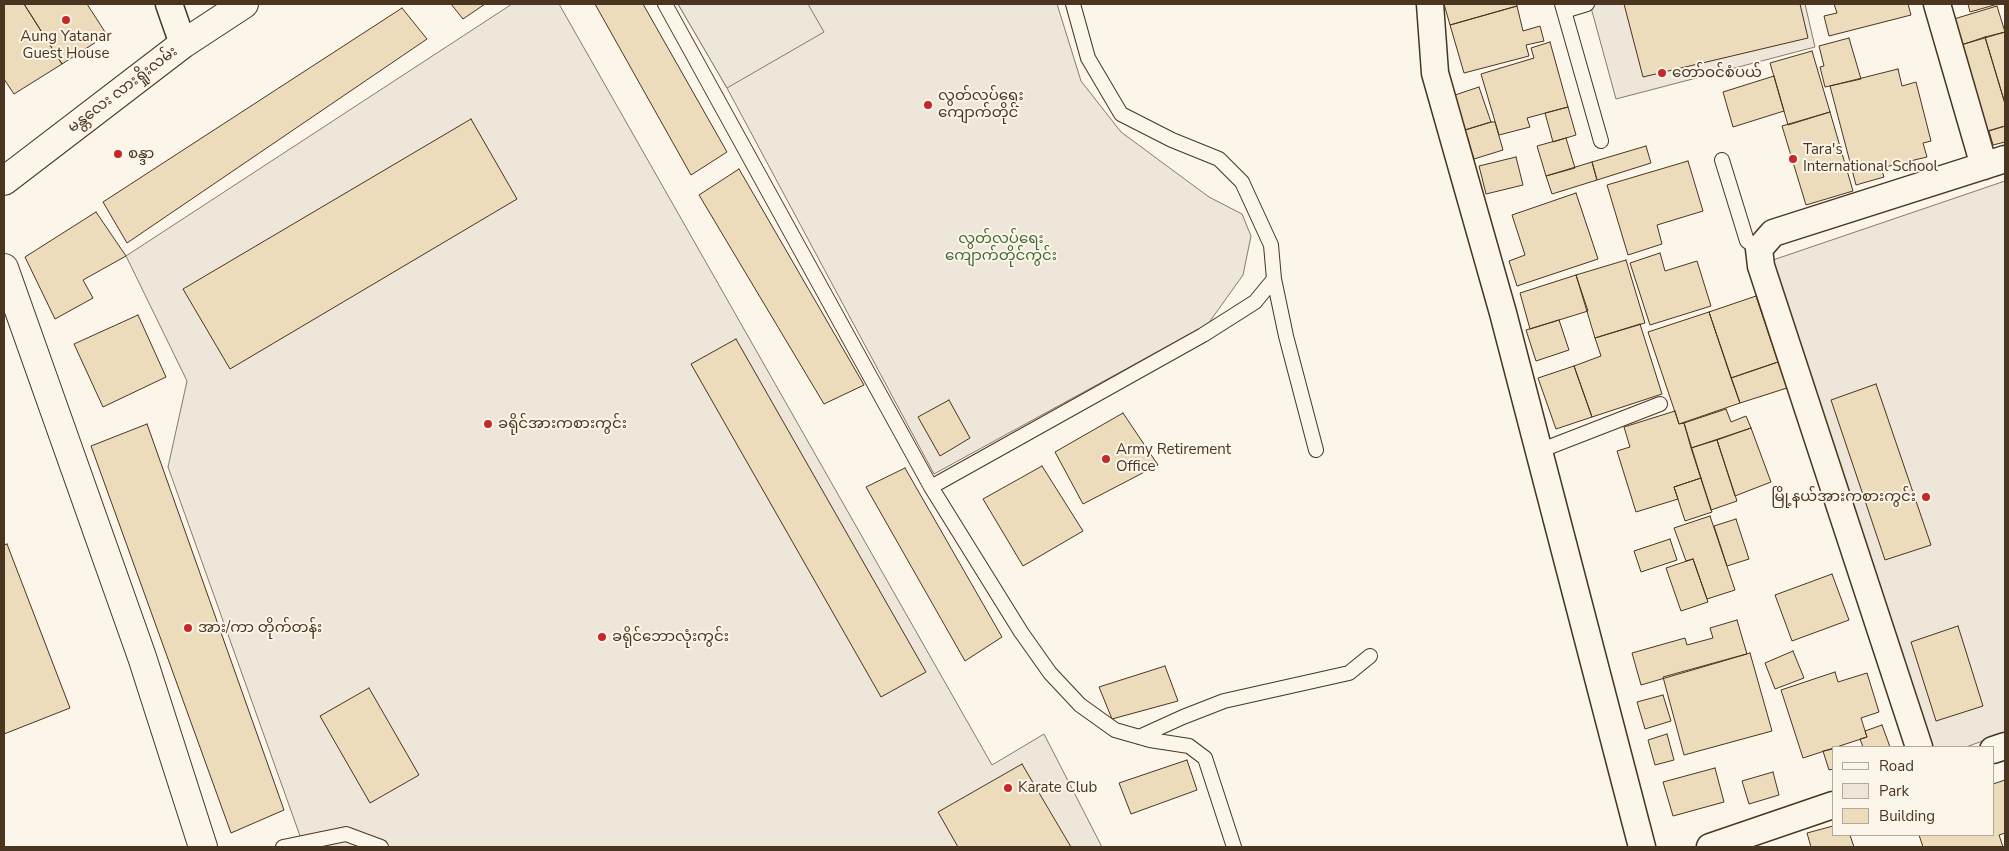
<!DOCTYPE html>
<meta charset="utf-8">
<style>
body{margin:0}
#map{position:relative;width:2009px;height:851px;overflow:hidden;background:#fbf6e9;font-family:"Nunito Sans",sans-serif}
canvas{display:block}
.frame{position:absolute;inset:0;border:5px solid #4a3520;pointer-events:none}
.legend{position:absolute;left:1832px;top:746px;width:162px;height:90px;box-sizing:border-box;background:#fbf6e9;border:1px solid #b4a999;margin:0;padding:6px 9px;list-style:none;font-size:15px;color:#4a3520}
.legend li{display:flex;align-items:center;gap:10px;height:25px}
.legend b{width:25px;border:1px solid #b4a999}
</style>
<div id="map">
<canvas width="2009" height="851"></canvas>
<div class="frame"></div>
<ul class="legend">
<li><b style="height:6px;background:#fbf6e9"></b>Road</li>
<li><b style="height:14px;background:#ede6d9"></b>Park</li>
<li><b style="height:14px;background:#ecdcbc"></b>Building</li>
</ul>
</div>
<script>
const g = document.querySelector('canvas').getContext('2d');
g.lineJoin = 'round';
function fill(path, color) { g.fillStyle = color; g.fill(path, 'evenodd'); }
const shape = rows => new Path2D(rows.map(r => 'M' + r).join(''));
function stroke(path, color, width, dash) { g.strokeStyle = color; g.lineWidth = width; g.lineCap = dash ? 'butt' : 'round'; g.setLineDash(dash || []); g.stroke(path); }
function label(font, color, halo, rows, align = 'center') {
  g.font = font + ' "Nunito Sans","Noto Sans Myanmar",sans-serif'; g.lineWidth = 4; g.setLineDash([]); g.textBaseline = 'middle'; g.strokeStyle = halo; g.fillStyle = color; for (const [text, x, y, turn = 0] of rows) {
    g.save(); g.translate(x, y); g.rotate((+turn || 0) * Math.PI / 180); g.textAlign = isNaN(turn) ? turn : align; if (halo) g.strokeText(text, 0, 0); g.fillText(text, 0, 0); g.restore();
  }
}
const green = shape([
 [512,4,559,4,992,765,1044,734,1102,847,304,847,168,467,187,381,126,256,512,4],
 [678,4,1057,4,1081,81,1121,132,1209,197,1242,214,1251,236,1243,275,1208,324,934,474,727,88,678,4],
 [1590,4,1805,4,1815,47,1616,99,1590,4],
 [2005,181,2005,733,1966,747,1927,747,1770,261,2005,181]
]);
const parking = shape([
 [678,4,808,4,824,32,727,88,678,4]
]);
const building = shape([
 [4,4,24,4,62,64,14,94,4,79,4,4],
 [24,4,87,4,107,35,62,64,24,4],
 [451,4,485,4,463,19,451,4],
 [595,4,643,4,727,152,691,175,595,4],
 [1444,4,1516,4,1517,6,1450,25,1444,4],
 [1624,4,1800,4,1808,38,1643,77,1624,4],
 [1834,4,1908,4,1911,15,1829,36,1824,16,1837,13,1834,4],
 [1968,4,1998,4,1970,12,1968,4],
 [1517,6,1523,31,1540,26,1544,41,1526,45,1529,56,1464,73,1450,25,1517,6],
 [1997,6,2005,32,1961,45,1954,19,1997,6],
 [402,8,427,39,127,243,103,202,402,8],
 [2005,32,2005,100,2004,100,1985,37,2005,32],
 [1985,37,2005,104,2005,126,1984,132,1961,45,1985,37],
 [1849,38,1861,79,1825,87,1820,67,1824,66,1819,46,1849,38],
 [1550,42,1568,107,1527,118,1530,127,1499,135,1481,74,1534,58,1531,48,1550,42],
 [1812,51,1830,112,1788,125,1770,63,1812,51],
 [1898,69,1902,86,1916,82,1931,141,1923,143,1927,157,1881,168,1884,177,1856,185,1830,86,1898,69],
 [1774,76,1784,111,1733,127,1723,92,1774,76],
 [1479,87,1491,122,1465,130,1455,95,1479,87],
 [1568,107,1576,135,1553,142,1545,113,1568,107],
 [1830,112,1853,191,1806,205,1782,126,1830,112],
 [471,119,517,199,230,369,183,289,471,119],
 [1491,122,1495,122,1503,150,1474,159,1465,130,1491,122],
 [2005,126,2005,142,1993,145,1989,131,2005,126],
 [1566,138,1575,168,1546,176,1537,146,1566,138],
 [1646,146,1651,163,1597,180,1592,162,1646,146],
 [1516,157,1523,185,1486,194,1479,166,1516,157],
 [1688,161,1703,211,1657,225,1662,244,1628,255,1607,185,1688,161],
 [1592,162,1597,180,1552,194,1546,176,1592,162],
 [739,169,864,385,824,404,699,195,739,169],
 [1576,193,1598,259,1517,286,1509,261,1525,255,1512,215,1576,193],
 [96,212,126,256,83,280,93,298,55,319,25,257,96,212],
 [1660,253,1665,271,1697,261,1711,306,1650,325,1630,263,1660,253],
 [1626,260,1645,323,1595,338,1576,275,1626,260],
 [1576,275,1588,311,1530,329,1520,293,1576,275],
 [1756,296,1778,362,1731,378,1709,312,1756,296],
 [1709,312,1740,403,1679,424,1648,332,1709,312],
 [138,315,166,377,103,407,74,344,138,315],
 [1559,320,1569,350,1536,361,1526,330,1559,320],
 [1640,324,1662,394,1592,417,1574,366,1601,356,1595,338,1640,324],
 [736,339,926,672,881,697,691,364,736,339],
 [1778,362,1787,388,1740,403,1731,378,1778,362],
 [1574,366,1592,417,1556,429,1538,378,1574,366],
 [1876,384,1931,545,1885,560,1831,400,1876,384],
 [949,400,970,438,940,456,918,417,949,400],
 [1726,409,1731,422,1746,416,1751,428,1691,448,1684,423,1726,409],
 [1675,411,1679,424,1684,423,1701,478,1674,487,1678,499,1636,512,1617,451,1630,447,1624,427,1675,411],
 [1123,413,1158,465,1083,504,1055,452,1123,413],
 [147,424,284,810,231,833,91,446,147,424],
 [1751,428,1771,482,1735,496,1717,440,1751,428],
 [1717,440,1737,501,1711,510,1691,448,1717,440],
 [1042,466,1083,531,1023,566,983,499,1042,466],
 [905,468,1002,637,965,661,866,487,905,468],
 [1701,478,1712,512,1685,521,1674,487,1701,478],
 [1710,516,1735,590,1707,599,1693,559,1686,561,1674,528,1710,516],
 [1736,519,1749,559,1727,566,1714,526,1736,519],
 [1670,539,1677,560,1641,572,1634,551,1670,539],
 [7,544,70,708,4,734,4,545,7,544],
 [1693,559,1708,602,1681,611,1666,568,1693,559],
 [1832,574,1849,620,1792,641,1775,595,1832,574],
 [1737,620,1747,654,1641,685,1632,653,1685,638,1687,645,1713,638,1710,628,1737,620],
 [1958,626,1983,706,1936,721,1911,642,1958,626],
 [1793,651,1804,678,1775,689,1765,663,1793,651],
 [1750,653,1772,731,1684,755,1663,677,1750,653],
 [1165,666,1178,701,1112,719,1099,687,1165,666],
 [1835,672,1838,682,1867,673,1879,712,1861,718,1867,737,1803,758,1781,690,1835,672],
 [369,688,419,775,370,803,320,716,369,688],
 [1663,695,1671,721,1645,729,1637,702,1663,695],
 [1882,725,1890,747,1863,747,1860,739,1867,737,1865,731,1882,725],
 [1667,734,1674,760,1655,765,1648,740,1667,734],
 [1833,749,1833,769,1829,770,1823,751,1833,749],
 [1187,760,1197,790,1131,814,1119,783,1187,760],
 [1022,764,1071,847,958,847,938,812,1022,764],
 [1715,768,1724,802,1673,816,1663,782,1715,768],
 [1773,772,1779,795,1749,804,1742,781,1773,772],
 [2005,780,2005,833,1999,835,2003,847,1923,847,1919,835,1993,835,1993,784,2005,780],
 [1833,826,1833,835,1850,835,1854,847,1811,847,1807,833,1833,826]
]);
const service = shape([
 [665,4,931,487,1021,632,1050,673,1080,705,1115,730,1150,740,1189,746,1205,758,1234,847],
 [1562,4,1601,141],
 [1564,11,1587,4],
 [1722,160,1747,241,1759,249],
 [1274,279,1286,336,1316,450],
 [1539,451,1660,404],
 [931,487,1203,335,1255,302,1274,279,1271,245,1242,182,1219,159,1172,140,1121,114,1088,58,1073,4],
 [1139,737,1183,717,1224,701,1349,673,1370,656],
 [283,847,346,834,381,847]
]);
const minor = shape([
 [169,4,183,44],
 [1430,4,1435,73,1503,313,1642,847],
 [1937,4,1984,166],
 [1919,747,1761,266,1759,249,1773,233,2005,159],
 [1993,750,2005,746],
 [1710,847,1833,805]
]);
const tertiary = shape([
 [4,268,142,657,203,847]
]);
const trunk = shape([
 [4,181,183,44,244,4]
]);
const markers = [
 [66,20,5,"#c62828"],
 [1662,73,5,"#c62828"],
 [928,105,5,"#c62828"],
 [118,154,5,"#c62828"],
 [1793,159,5,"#c62828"],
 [488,424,5,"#c62828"],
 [1106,459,5,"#c62828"],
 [1926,497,5,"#c62828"],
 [188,628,5,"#c62828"],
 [602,637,5,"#c62828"],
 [1008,788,5,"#c62828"]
];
const poiNames = [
 ["Aung Yatanar",66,37,"center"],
 ["Guest House",66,54,"center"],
 ["တော်ဝင်စံပယ်",1672,73],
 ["လွတ်လပ်ရေး",938,96],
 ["ကျောက်တိုင်",938,113],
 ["Tara's",1803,150],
 ["International School",1803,167],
 ["စန္ဒာ",128,154],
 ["ခရိုင်အားကစားကွင်း",498,424],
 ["Army Retirement",1116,450],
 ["Office",1116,467],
 ["မြို့နယ်အားကစားကွင်း",1916,497,"right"],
 ["အား/ကာ တိုက်တန်း",198,628],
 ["ခရိုင်ဘောလုံးကွင်း",612,637],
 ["Karate Club",1018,788]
];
const streetNames = [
 ["မန္တလေး လားရှိုးလမ်း",123,90,-37]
];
const parkNames = [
 ["လွတ်လပ်ရေး",1001,239],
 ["ကျောက်တိုင်ကွင်း",1001,256]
];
fill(green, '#ede6d9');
stroke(green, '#887966', 1);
fill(parking, '#ede7d9');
stroke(parking, '#887966', 1);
fill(building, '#ecdcbc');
stroke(building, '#4a3520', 1);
stroke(service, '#4a3520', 16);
stroke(minor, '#4a3520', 29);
stroke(tertiary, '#4a3520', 30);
stroke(trunk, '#4a3520', 30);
stroke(service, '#fbf6e9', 14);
stroke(minor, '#fbf6e9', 26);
stroke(tertiary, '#fbf6e9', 28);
stroke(trunk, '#fbf6e9', 28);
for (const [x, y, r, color] of markers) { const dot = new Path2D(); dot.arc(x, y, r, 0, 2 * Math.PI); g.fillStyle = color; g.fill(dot); stroke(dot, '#fbf6e9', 2); }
label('15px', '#4a3520', '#fbf6e9', poiNames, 'left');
label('15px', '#4a3520', '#fbf6e9', streetNames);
label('15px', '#436837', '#fbf6e9', parkNames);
</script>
